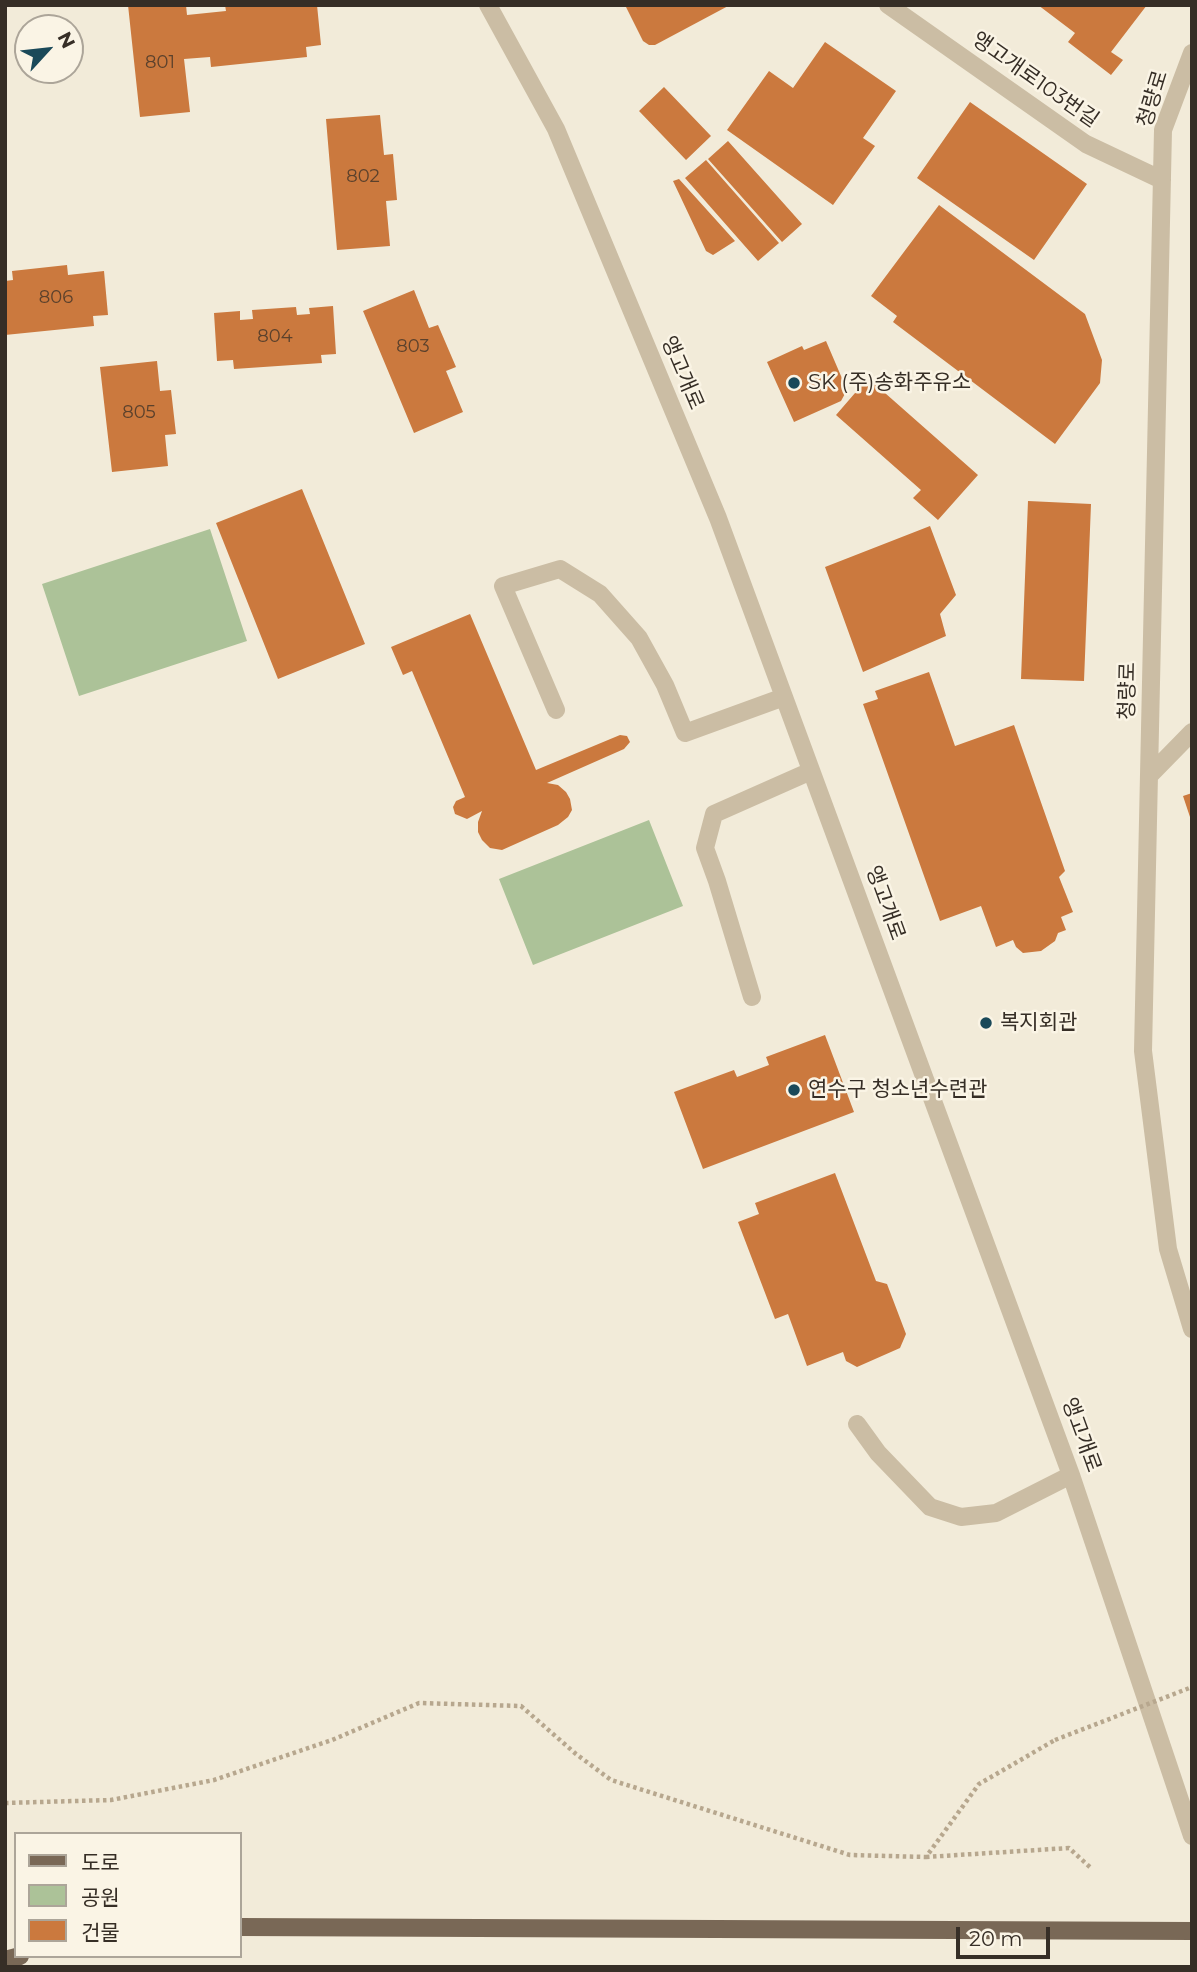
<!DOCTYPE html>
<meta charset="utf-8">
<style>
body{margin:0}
#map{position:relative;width:1197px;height:1972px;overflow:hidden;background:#f2ebd9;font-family:Montserrat,"Noto Sans KR",sans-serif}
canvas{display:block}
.frame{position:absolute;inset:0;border:7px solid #362e26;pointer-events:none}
.legend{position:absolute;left:14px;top:1832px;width:228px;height:126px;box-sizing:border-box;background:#faf4e5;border:2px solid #aca599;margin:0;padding:9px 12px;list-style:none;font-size:21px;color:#362e26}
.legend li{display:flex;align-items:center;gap:14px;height:35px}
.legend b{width:35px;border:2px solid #aca599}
.north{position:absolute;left:14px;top:14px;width:70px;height:70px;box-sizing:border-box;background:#faf4e5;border:2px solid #aca599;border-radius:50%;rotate:63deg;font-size:19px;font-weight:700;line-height:28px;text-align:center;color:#362e26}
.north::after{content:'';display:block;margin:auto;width:24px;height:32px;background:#1a4959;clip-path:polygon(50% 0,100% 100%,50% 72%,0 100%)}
.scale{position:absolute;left:956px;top:1927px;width:94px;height:32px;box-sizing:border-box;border:4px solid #362e26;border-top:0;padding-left:9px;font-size:21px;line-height:24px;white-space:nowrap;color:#362e26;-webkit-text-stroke:5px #faf4e5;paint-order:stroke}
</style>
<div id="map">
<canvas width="1197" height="1972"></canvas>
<div class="frame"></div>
<ul class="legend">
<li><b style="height:9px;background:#796856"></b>도로</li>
<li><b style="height:19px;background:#acc298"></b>공원</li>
<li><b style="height:19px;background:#cb793e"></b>건물</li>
</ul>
<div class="north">N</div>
<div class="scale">20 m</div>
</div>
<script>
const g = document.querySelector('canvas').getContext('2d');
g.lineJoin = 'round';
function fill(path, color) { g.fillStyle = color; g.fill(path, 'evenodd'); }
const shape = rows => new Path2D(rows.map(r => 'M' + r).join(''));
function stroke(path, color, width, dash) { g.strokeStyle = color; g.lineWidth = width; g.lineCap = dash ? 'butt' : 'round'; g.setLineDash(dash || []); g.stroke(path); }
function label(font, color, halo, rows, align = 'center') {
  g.font = font + ' Montserrat,"Noto Sans KR",sans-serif'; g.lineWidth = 5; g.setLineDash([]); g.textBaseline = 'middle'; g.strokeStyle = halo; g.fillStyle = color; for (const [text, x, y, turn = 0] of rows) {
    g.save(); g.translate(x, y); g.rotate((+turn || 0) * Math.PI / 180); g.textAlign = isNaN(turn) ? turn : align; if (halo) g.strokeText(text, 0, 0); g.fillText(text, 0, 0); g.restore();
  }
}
const green = shape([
 [210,529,247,641,79,696,42,584],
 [649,820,683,906,533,965,499,879]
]);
const building = shape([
 [128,5,186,5,187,15,226,11,225,5,317,5,321,45,306,47,307,57,211,67,210,57,184,59,190,112,140,117],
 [625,5,730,5,655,45,649,45,643,41],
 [1038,5,1147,5,1111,52,1123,60,1111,75,1068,42,1075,33],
 [825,42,896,91,863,138,875,146,833,205,727,130,769,71,793,88],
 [664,87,711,136,686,160,639,111],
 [970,102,1087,184,1034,260,917,178],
 [380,115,384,155,393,154,397,200,386,201,390,246,337,250,326,119],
 [728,141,802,224,782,242,708,159],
 [706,160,779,243,758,261,685,178],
 [679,179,735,241,713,255,706,251,673,181],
 [939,205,1085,314,1102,360,1100,383,1055,444,893,322,897,316,871,296],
 [67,265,68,275,104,271,108,315,93,316,94,326,5,335,5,281,13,280,12,271],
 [414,290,429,328,438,325,456,367,446,371,463,412,414,433,363,311],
 [333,306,336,354,321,355,322,363,234,369,233,360,217,361,214,313,240,311,240,320,253,319,252,310,296,307,297,315,310,314,309,308],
 [826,341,847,390,841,401,794,422,767,362,802,346,804,350],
 [157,361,160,391,171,390,176,434,165,435,168,466,112,472,100,367],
 [868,378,978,475,938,520,913,498,921,490,836,415],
 [302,489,365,644,278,679,216,523],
 [1028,501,1091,504,1084,681,1021,679],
 [930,526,956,595,940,614,946,636,863,672,825,567],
 [470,614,536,770,620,735,627,736,630,742,624,749,547,783,558,785,566,792,570,799,572,810,568,817,558,825,502,850,490,848,482,840,478,832,478,822,482,811,467,819,455,814,453,807,456,801,465,797,412,671,403,675,391,647],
 [929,672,955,746,1014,725,1065,871,1059,877,1073,912,1061,917,1066,930,1058,933,1055,941,1041,951,1023,953,1016,947,1013,940,996,947,981,906,940,921,863,704,878,699,875,691],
 [1192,793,1192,820,1191,820,1183,796],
 [825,1035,854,1112,703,1169,674,1092,734,1070,737,1077,769,1065,766,1057],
 [835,1173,876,1281,887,1284,906,1334,900,1348,857,1367,846,1361,843,1352,807,1366,788,1314,775,1319,738,1222,759,1214,755,1203]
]);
const path = shape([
 [5,1803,111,1800,214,1780,332,1740,419,1703,521,1706,576,1754,611,1780,850,1855,926,1857,979,1784,1055,1740],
 [926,1857,1069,1848,1092,1869]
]);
const minor = shape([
 [488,5,556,129,718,518,1071,1475,1192,1836],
 [888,5,1086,144,1162,180],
 [1192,53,1163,130,1143,1051,1168,1249,1192,1329],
 [556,710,503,586,560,569,600,594,639,638,665,685,685,733,784,697],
 [1149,776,1192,732],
 [752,997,717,881,705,848,714,814,811,771],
 [857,1424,878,1453,930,1507,961,1517,996,1513,1071,1475]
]);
const major = shape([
 [240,1927,1192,1931],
 [5,1960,20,1956]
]);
const pathBridge = shape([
 [1055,1740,1192,1687]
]);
const markers = [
 [794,383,7,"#1a4959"],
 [986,1023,7,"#1a4959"],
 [794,1090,7,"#1a4959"]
];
const numberNames = [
 ["801",160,63],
 ["802",363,177],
 ["806",56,298],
 ["804",275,337],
 ["803",413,347],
 ["805",139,413]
];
const streetNames = [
 ["앵고개로103번길",1035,80,35],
 ["청량로",1153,99,-73],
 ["앵고개로",682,373,67],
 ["청량로",1128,691,-89],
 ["앵고개로",885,903,70],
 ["앵고개로",1081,1435,70]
];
const poiNames = [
 ["SK (주)송화주유소",808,383],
 ["복지회관",1000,1023],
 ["연수구 청소년수련관",808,1090]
];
fill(green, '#acc298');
fill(building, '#cb793e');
stroke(path, '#b7a78e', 4.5, [3.5, 3.5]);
stroke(minor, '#cbbda4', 18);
stroke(major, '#796856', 18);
stroke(pathBridge, '#b7a78e', 4.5, [3.5, 3.5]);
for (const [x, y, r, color] of markers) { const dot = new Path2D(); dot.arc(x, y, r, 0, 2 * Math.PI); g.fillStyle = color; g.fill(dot); stroke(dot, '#faf4e5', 2.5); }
label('18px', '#5b412c', null, numberNames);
label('21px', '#362e26', '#faf4e5', streetNames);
label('21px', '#362e26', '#faf4e5', poiNames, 'left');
</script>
